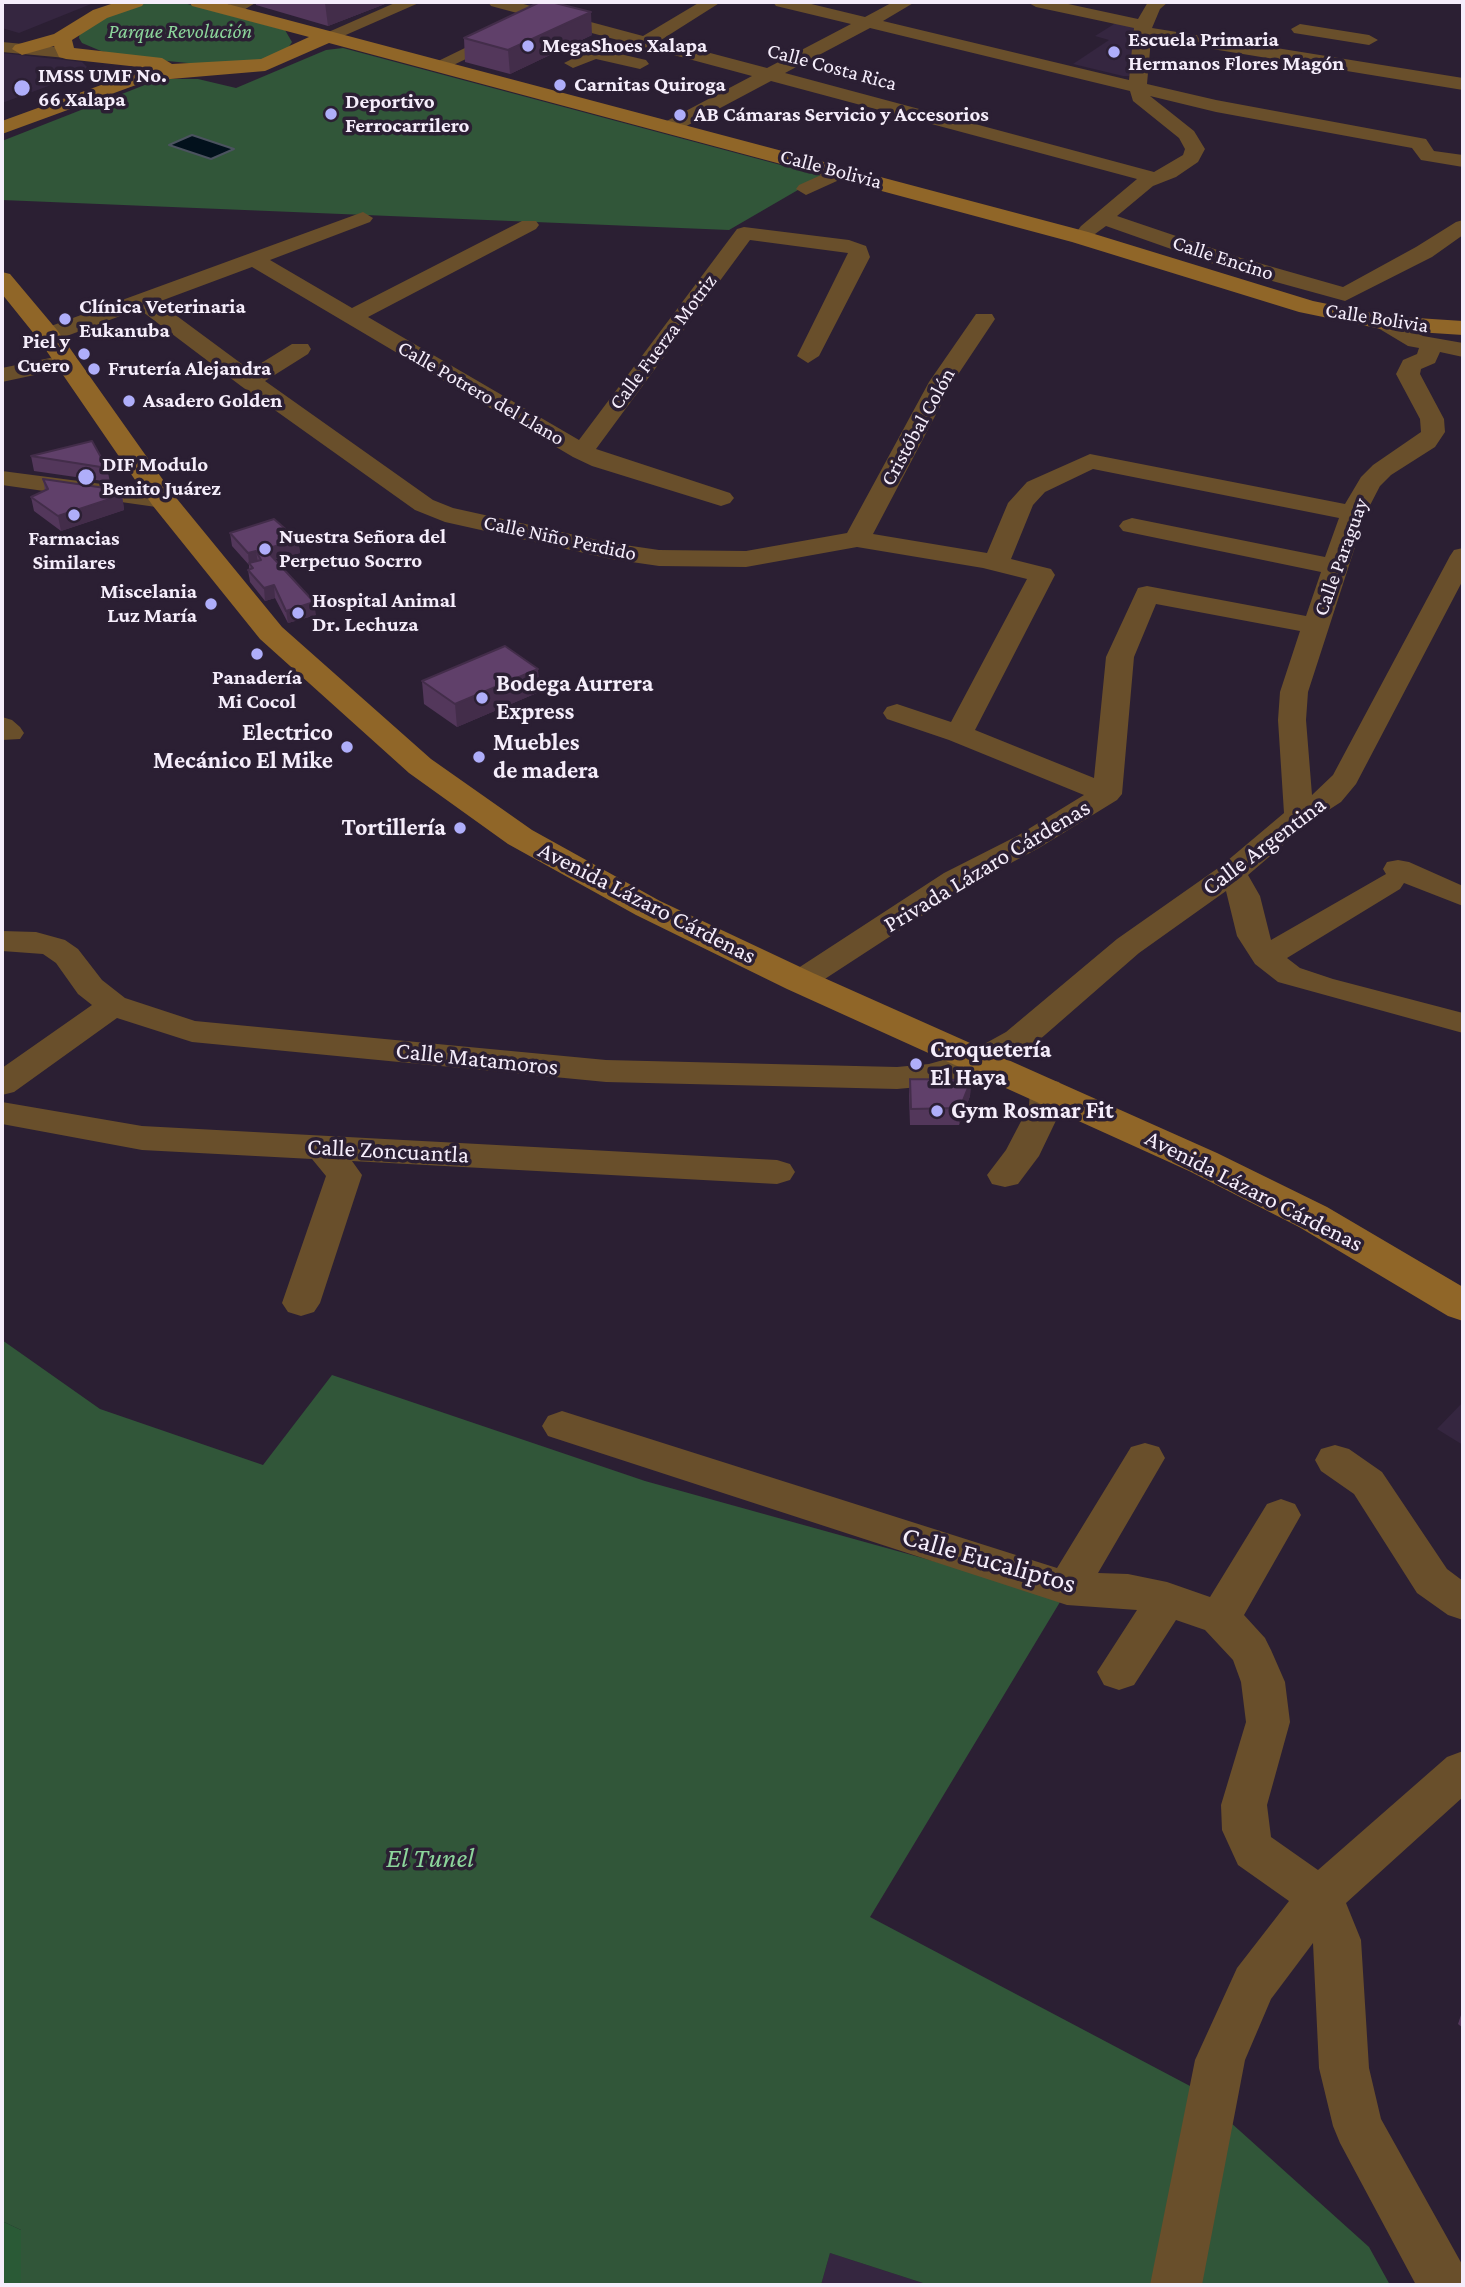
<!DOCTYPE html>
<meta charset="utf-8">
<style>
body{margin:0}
#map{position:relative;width:1465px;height:2287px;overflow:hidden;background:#2b1f33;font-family:"Crimson Pro",serif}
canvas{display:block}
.frame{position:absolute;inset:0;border:4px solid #f5edfb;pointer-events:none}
</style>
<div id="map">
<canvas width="1465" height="2287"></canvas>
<div class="frame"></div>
</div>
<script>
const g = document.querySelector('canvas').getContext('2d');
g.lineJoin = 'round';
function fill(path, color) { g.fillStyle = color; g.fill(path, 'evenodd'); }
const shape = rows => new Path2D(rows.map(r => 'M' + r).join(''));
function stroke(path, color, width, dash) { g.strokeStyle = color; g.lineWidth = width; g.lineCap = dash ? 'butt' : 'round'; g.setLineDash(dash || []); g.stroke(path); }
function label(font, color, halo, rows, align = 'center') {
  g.font = font + ' "Crimson Pro",serif'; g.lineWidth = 7; g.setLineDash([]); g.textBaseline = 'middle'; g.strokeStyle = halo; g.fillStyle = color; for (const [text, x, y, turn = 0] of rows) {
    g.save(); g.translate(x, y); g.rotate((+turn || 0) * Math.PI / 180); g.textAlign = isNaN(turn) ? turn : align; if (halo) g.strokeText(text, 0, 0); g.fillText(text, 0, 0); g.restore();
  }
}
const built = shape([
 [2,2,96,2,19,33,2,28],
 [1119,21,1141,26,1133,76,1123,76,1073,64,1109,40,1095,36],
 [2,53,82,62,87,67,84,73,2,103],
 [1463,1402,1463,1445,1437,1429],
 [830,2253,929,2285,821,2285]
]);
const green = shape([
 [180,2,285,30,292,42,288,48,258,62,198,64,127,57,101,51,82,43,79,38,80,31,123,8,145,3],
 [343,48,822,176,729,230,2,200,2,141,160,79,198,79,236,88,326,50],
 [2,1340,100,1409,263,1465,332,1375,645,1481,1063,1597,870,1917,1190,2086,1369,2247,1390,2285,929,2285,830,2253,821,2285,21,2285,21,2230,2,2221]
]);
const forest = shape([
 [2,2221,21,2230,21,2285,2,2285]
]);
const water = shape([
 [192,135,234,149,211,159,169,145,192,135]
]);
const street = shape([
 [235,2,257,2,237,14,225,14,222,10,225,6,235,2],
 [397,2,421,2,332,41,320,41,317,37,397,2],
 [488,2,516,2,643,36,700,2,721,2,661,40,767,68,851,24,776,6,773,2,803,2,865,17,893,2,915,2,883,21,1129,80,1134,28,1036,7,1027,2,1059,2,1138,19,1148,2,1168,2,1160,9,1152,28,1463,78,1463,90,1151,39,1147,84,1216,100,1426,139,1434,151,1463,155,1463,167,1421,160,1412,148,1216,112,1150,96,1194,131,1205,149,1198,162,1176,177,1153,186,1117,216,1241,258,1343,287,1416,247,1456,222,1463,220,1463,235,1432,257,1345,301,1225,268,1106,226,1095,234,1081,234,1078,230,1081,226,1137,179,771,81,677,131,663,131,660,127,663,123,752,76,491,6,488,2],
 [870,28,1130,91,1133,101,1179,138,1185,149,1183,155,1154,172,785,73,870,28],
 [1300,24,1369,35,1378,40,1369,45,1294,33,1291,29,1300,24],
 [508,27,517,32,514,36,445,69,433,69,430,65,508,27],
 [2,42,66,48,75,53,66,58,2,52,2,42],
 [594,48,646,60,649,64,640,69,596,59,573,68,564,63,594,48],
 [841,166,848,168,851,172,848,176,806,195,796,189,799,185,841,166],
 [363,212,373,218,370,222,270,260,352,308,522,221,536,221,539,225,536,229,368,317,579,440,737,229,744,227,849,240,866,246,870,257,819,356,808,363,797,356,848,253,750,240,596,449,730,493,734,498,730,503,721,506,592,466,573,457,252,267,158,302,250,370,292,344,308,344,311,349,308,354,265,381,433,500,453,508,611,543,659,550,746,551,847,533,929,382,976,314,992,314,995,319,953,382,873,534,987,553,1008,503,1027,482,1090,454,1345,504,1361,477,1373,465,1421,432,1420,419,1396,374,1403,360,1417,354,1419,348,1408,346,1378,328,1375,323,1378,318,1394,318,1423,336,1463,343,1463,357,1440,352,1435,363,1421,369,1420,374,1444,419,1445,432,1435,447,1391,475,1380,486,1366,513,1308,692,1306,720,1312,795,1333,775,1450,556,1454,550,1463,548,1463,580,1356,784,1341,802,1310,822,1248,875,1260,896,1271,940,1386,874,1383,869,1387,862,1398,860,1409,862,1463,886,1463,906,1404,883,1400,889,1287,958,1300,968,1333,979,1463,1013,1463,1033,1278,982,1255,964,1237,936,1226,891,1139,953,1030,1048,992,1069,930,1086,897,1089,606,1082,192,1042,117,1018,14,1092,2,1095,2,1068,92,1005,78,994,56,963,43,954,2,951,2,931,36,932,65,940,78,949,102,980,125,998,195,1021,606,1060,897,1067,929,1064,968,1053,1006,1032,1117,939,1221,866,1284,813,1278,720,1280,692,1300,631,1156,604,1134,657,1122,794,1117,800,1039,848,966,887,811,988,800,991,789,988,784,981,789,974,944,873,1017,836,1084,795,949,740,887,719,883,713,887,707,897,704,951,722,1027,579,983,568,857,547,746,567,659,566,611,559,445,522,415,510,241,386,139,309,56,340,48,342,37,335,40,330,363,212],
 [1093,469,1339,518,1325,557,1132,518,1123,521,1119,526,1123,531,1321,572,1306,616,1147,586,1138,588,1106,657,1094,778,975,730,1055,575,1051,569,1011,559,1033,505,1045,492,1093,469],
 [64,355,72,357,75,362,72,367,2,382,2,368,64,355],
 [2,471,163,492,172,495,176,500,172,505,163,508,2,485,2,471],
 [2,717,12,720,20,727,24,733,20,739,2,740,2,717],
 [1047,1079,1059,1082,1064,1090,1063,1106,1039,1156,1018,1184,1005,1187,992,1184,987,1175,1006,1150,1029,1106,1030,1090,1035,1082,1047,1079],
 [2,1102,142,1126,777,1160,790,1164,795,1172,790,1180,777,1184,352,1161,362,1175,320,1303,314,1312,301,1316,288,1312,282,1303,326,1176,312,1159,142,1150,2,1124,2,1102],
 [562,1411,1057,1568,1131,1447,1145,1443,1159,1447,1165,1458,1098,1573,1128,1574,1167,1582,1210,1597,1267,1504,1281,1499,1295,1504,1301,1515,1244,1615,1265,1638,1271,1650,1285,1682,1290,1722,1267,1805,1271,1837,1318,1870,1447,1757,1463,1751,1463,1797,1346,1903,1361,1940,1369,2068,1381,2119,1463,2266,1463,2285,1416,2285,1340,2143,1333,2126,1319,2068,1313,1943,1271,1999,1245,2060,1202,2285,1150,2285,1195,2060,1237,1968,1289,1901,1238,1865,1222,1830,1221,1805,1246,1722,1241,1682,1233,1660,1205,1630,1176,1620,1134,1685,1119,1690,1104,1685,1097,1672,1137,1610,1067,1605,548,1436,542,1426,548,1416,562,1411],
 [1335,1445,1349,1449,1382,1472,1447,1569,1463,1581,1463,1620,1448,1615,1417,1593,1354,1494,1321,1471,1315,1460,1321,1449,1335,1445]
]);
const secondary = shape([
 [117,2,145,2,142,6,107,18,72,40,74,48,162,58,172,64,261,59,309,37,192,6,189,2,220,2,1088,232,1313,301,1386,316,1463,321,1463,335,1386,330,1299,312,1072,242,329,43,265,71,147,81,2,134,2,121,148,68,66,59,59,57,54,46,22,55,12,49,15,45,54,34,93,10,117,2],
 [2,272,10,274,57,330,173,494,282,627,431,759,532,830,660,901,813,973,1217,1153,1327,1207,1463,1287,1463,1321,1448,1316,1299,1227,1189,1171,787,989,636,915,508,844,409,773,260,639,153,506,39,340,2,294,2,272]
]);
const wall = shape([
 [256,2,390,2,328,26,256,5],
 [592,35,510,74,465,62,464,38],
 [31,456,107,468,110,482,34,471],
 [43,479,122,495,124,510,61,531,34,511,31,497,45,490],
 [230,533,298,540,300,553,275,559,316,615,288,623,275,598,265,601,250,582,248,570,249,569,249,565,232,546],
 [538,669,539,692,457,727,424,704,422,681],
 [910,1079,971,1080,970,1096,959,1125,910,1125,909,1095],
 [1463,2009,1463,2028,1458,2024]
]);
const shadedWall = shape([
 [328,2,390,2,328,26,325,3],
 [591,12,592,35,510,74,508,50],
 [122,495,124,510,61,531,58,516],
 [298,540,300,553,267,561,265,549],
 [256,551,258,563,249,564,248,553],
 [274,585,275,598,265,601,264,588],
 [314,602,316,615,288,623,286,611],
 [538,669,539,692,457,727,455,704],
 [971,1080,970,1096,959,1125,960,1108]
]);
const building = shape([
 [540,2,551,2,591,12,508,50,464,38,540,2],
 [92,441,107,468,31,456,92,441],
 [43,479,119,490,122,495,58,516,31,497,48,489,43,479],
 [274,519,298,540,265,549,314,602,286,611,274,585,264,588,248,570,253,568,249,563,261,560,256,551,248,553,230,533,274,519],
 [505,646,538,669,455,704,422,681,505,646],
 [910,1079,971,1080,960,1108,911,1109,910,1079]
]);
const markers = [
 [528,46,7,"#afaefa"],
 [1114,52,7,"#afaefa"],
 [560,85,7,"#afaefa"],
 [22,88,9,"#afaefa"],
 [331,114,7,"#afaefa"],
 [680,115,7,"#afaefa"],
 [65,319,7,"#afaefa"],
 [84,354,7,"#afaefa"],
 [94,369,7,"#afaefa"],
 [129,401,7,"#afaefa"],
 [86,477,9,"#afaefa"],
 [74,515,7,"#afaefa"],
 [265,549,7,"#afaefa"],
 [211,604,7,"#afaefa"],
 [298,613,7,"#afaefa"],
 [257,654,7,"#afaefa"],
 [482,698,7,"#afaefa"],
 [347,747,7,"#afaefa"],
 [479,757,7,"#afaefa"],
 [460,828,7,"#afaefa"],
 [916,1064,7,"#afaefa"],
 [937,1111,7,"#afaefa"]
];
const farParknames = [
 ["Parque Revolución",180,32]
];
const farPoinames = [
 ["Escuela Primaria",1128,40],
 ["Hermanos Flores Magón",1128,64],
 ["MegaShoes Xalapa",542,46],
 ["IMSS UMF No.",38,76],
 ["66 Xalapa",38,100],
 ["Carnitas Quiroga",574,85],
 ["Deportivo",345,102],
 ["Ferrocarrilero",345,126],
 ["AB Cámaras Servicio y Accesorios",694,115],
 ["Clínica Veterinaria",79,307],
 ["Eukanuba",79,331],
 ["Piel y",70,342,"right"],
 ["Cuero",70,366,"right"],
 ["Frutería Alejandra",108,369],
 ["Asadero Golden",143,401],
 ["DIF Modulo",102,465],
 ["Benito Juárez",102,489],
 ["Nuestra Señora del",279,537],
 ["Perpetuo Socrro",279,561],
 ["Farmacias",74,539,"center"],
 ["Similares",74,563,"center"],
 ["Miscelania",197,592,"right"],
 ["Luz María",197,616,"right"],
 ["Hospital Animal",312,601],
 ["Dr. Lechuza",312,625],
 ["Panadería",257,678,"center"],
 ["Mi Cocol",257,702,"center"]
];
const farStreetnames = [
 ["Calle Costa Rica",832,67,15],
 ["Calle Bolivia",831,169,15],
 ["Calle Encino",1223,258,18],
 ["Calle Bolivia",1377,318,9],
 ["Calle Fuerza Motriz",663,342,-53],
 ["Calle Potrero del Llano",481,393,30],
 ["Cristóbal Colón",918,427,-61],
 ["Calle Niño Perdido",560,538,12],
 ["Calle Paraguay",1341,557,-70]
];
const poiNames = [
 ["Bodega Aurrera",496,684],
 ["Express",496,712],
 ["Electrico",333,733,"right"],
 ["Mecánico El Mike",333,761,"right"],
 ["Muebles",493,743],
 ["de madera",493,771],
 ["Tortillería",446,828,"right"],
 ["Croquetería",930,1050],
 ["El Haya",930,1078],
 ["Gym Rosmar Fit",951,1111]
];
const streetNames = [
 ["Calle Argentina",1264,846,-37],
 ["Privada Lázaro Cárdenas",987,866,-31],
 ["Avenida Lázaro Cárdenas",647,903,27],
 ["Calle Matamoros",477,1059,6],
 ["Calle Zoncuantla",388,1151,3],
 ["Avenida Lázaro Cárdenas",1254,1191,27]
];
const nearStreetnames = [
 ["Calle Eucaliptos",989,1560,16]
];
const nearParknames = [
 ["El Tunel",430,1858]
];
fill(built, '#352640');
fill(green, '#315639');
fill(forest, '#2a5a36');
fill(water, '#02111c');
stroke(water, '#4b535f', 2);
fill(street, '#694f2b');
fill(secondary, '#906628');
fill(wall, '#53375b');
fill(shadedWall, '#432d4a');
fill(building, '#60406a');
stroke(building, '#432d4a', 2);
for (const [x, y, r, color] of markers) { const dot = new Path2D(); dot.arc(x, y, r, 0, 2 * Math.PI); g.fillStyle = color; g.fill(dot); stroke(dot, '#2b1f33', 2.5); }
label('italic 21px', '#8cd59b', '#2b1f33', farParknames);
label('bold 21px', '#f5edfb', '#2b1f33', farPoinames, 'left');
label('21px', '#f5edfb', '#2b1f33', farStreetnames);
label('bold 24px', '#f5edfb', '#2b1f33', poiNames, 'left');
label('24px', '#f5edfb', '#2b1f33', streetNames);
label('28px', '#f5edfb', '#2b1f33', nearStreetnames);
label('italic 28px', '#8cd59b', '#2b1f33', nearParknames);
</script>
